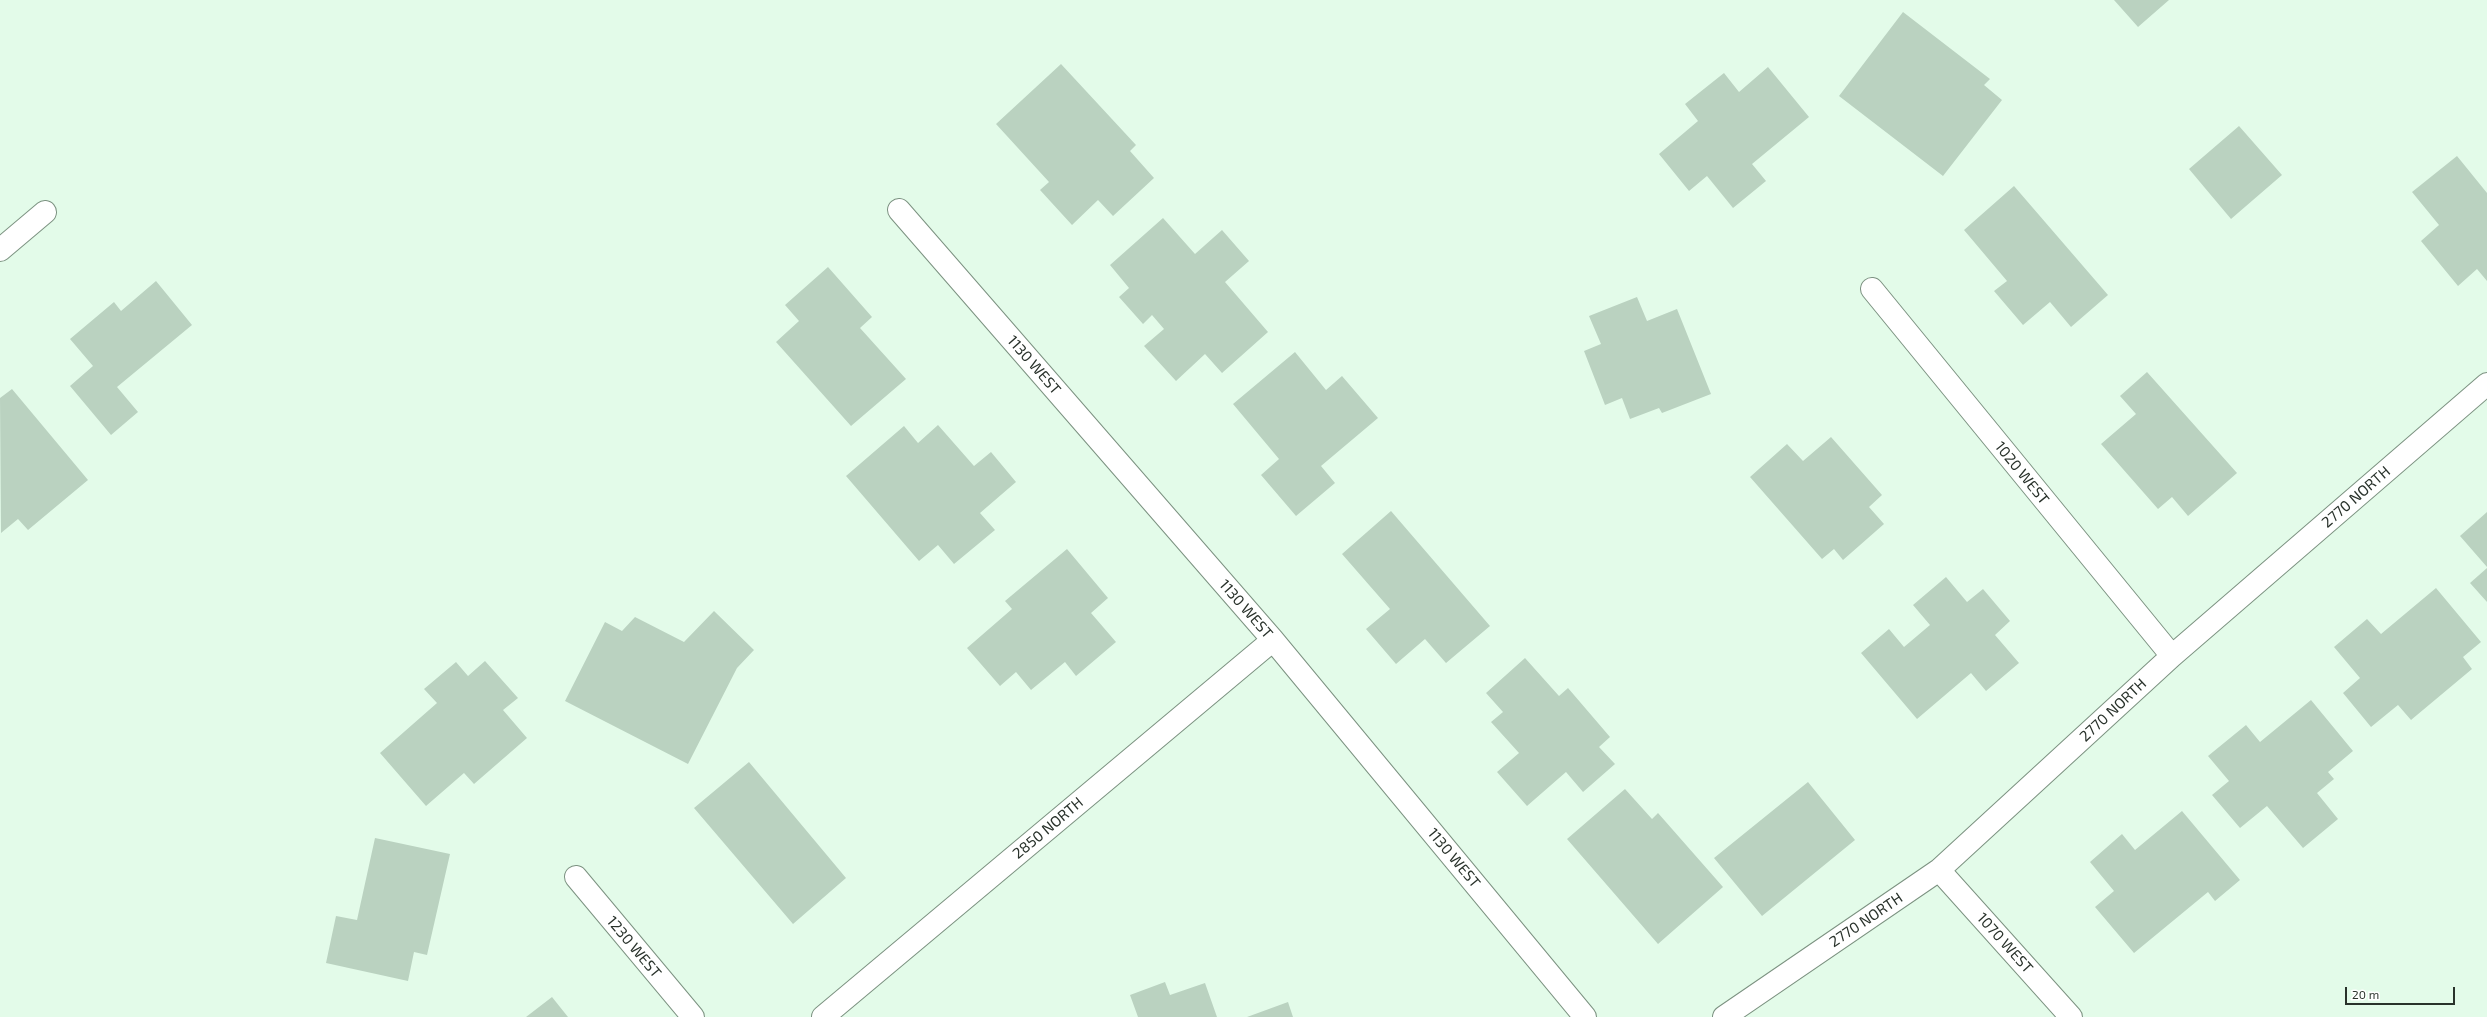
<!DOCTYPE html>
<style>
body{margin:0}
#map{position:relative;width:2487px;height:1017px;overflow:hidden;background:#e3fbe9;font-family:"Exo 2",sans-serif}
canvas{display:block}
.scale{position:absolute;left:2345px;top:987px;width:110px;height:18px;box-sizing:border-box;border:2px solid #29322b;border-top:0;padding-left:5px;font-size:12px;line-height:14px;white-space:nowrap;color:#29322b;-webkit-text-stroke:3px #fff;paint-order:stroke}
</style>
<div id="map">
<canvas width="2487" height="1017"></canvas>
<div class="scale">20 m</div>
</div>
<script>
const g = document.querySelector('canvas').getContext('2d');
g.lineJoin = 'round';
function fill(path, color) { g.fillStyle = color; g.fill(path, 'evenodd'); }
const shape = rows => new Path2D(rows.map(r => 'M' + r).join(''));
function stroke(path, color, width, dash) { g.strokeStyle = color; g.lineWidth = width; g.lineCap = dash ? 'butt' : 'round'; g.setLineDash(dash || []); g.stroke(path); }
function label(font, color, halo, rows, align = 'center') {
  g.font = font + ' "Exo 2",sans-serif'; g.lineWidth = 4; g.setLineDash([]); g.textBaseline = 'middle'; g.strokeStyle = halo; g.fillStyle = color; for (const [text, x, y, turn = 0] of rows) {
    g.save(); g.translate(x, y); g.rotate((+turn || 0) * Math.PI / 180); g.textAlign = isNaN(turn) ? turn : align; if (halo) g.strokeText(text, 0, 0); g.fillText(text, 0, 0); g.restore();
  }
}
const building = shape([
 [2114,0,2169,0,2138,27],
 [1903,12,1990,79,1984,85,2002,100,1943,176,1839,96],
 [1061,64,1136,145,1130,151,1154,178,1113,216,1098,200,1072,225,1040,190,1049,182,996,124],
 [1768,67,1809,117,1752,164,1766,181,1733,208,1707,176,1689,191,1659,154,1698,121,1685,104,1724,73,1739,92],
 [2239,126,2282,175,2231,219,2189,169],
 [2457,156,2487,193,2487,281,2477,269,2458,286,2421,241,2439,225,2412,192],
 [2014,186,2108,295,2071,327,2050,302,2023,325,1994,291,2007,281,1964,230],
 [1163,218,1195,254,1222,230,1249,261,1225,282,1268,332,1222,373,1205,354,1176,381,1144,346,1164,329,1152,315,1143,324,1119,297,1129,288,1110,265],
 [828,267,872,317,860,328,906,379,851,426,776,342,799,321,785,305],
 [156,281,192,325,117,387,138,412,111,435,70,386,93,366,70,339,114,302,121,311],
 [1637,297,1647,321,1677,309,1711,394,1662,413,1659,408,1630,419,1622,398,1605,405,1584,351,1601,344,1589,316],
 [1295,352,1326,390,1342,376,1378,418,1321,466,1335,483,1296,516,1261,475,1279,459,1233,404],
 [2147,372,2237,473,2188,516,2172,497,2158,509,2101,444,2136,414,2120,396],
 [12,389,88,480,28,530,18,519,1,533,0,398],
 [938,425,974,466,991,452,1016,482,980,513,995,530,954,564,938,545,919,561,846,476,904,426,918,443],
 [1831,437,1882,495,1869,507,1884,524,1843,560,1834,549,1822,559,1750,477,1787,444,1803,461],
 [1391,511,1490,626,1446,663,1425,639,1396,664,1366,629,1390,609,1342,554],
 [2487,512,2487,567,2460,536],
 [1067,549,1108,598,1091,613,1116,642,1076,676,1065,662,1031,690,1016,672,1000,686,967,648,1012,609,1005,601],
 [2487,568,2487,602,2470,583],
 [1946,577,1967,602,1983,589,2010,621,1995,635,2019,663,1986,691,1971,673,1917,719,1861,653,1889,629,1904,647,1930,625,1913,605],
 [2436,588,2481,642,2463,657,2472,669,2411,720,2398,705,2371,727,2343,693,2360,678,2334,647,2367,619,2381,634],
 [714,611,754,650,737,668,688,764,565,701,605,622,622,631,635,617,684,642],
 [1525,658,1559,696,1568,688,1610,737,1599,747,1615,764,1583,792,1566,772,1527,806,1497,772,1519,753,1491,722,1503,712,1486,693],
 [485,661,518,698,503,710,527,738,474,784,464,773,426,806,380,753,437,703,424,689,456,662,468,676],
 [2311,700,2353,751,2328,772,2334,779,2317,793,2338,819,2303,848,2267,806,2240,828,2212,795,2229,781,2208,756,2246,725,2260,742],
 [749,762,846,878,793,924,694,808],
 [1808,782,1855,840,1762,916,1714,858],
 [1625,789,1652,819,1658,813,1723,887,1658,944,1567,839],
 [2182,811,2240,880,2215,901,2208,892,2134,953,2095,907,2114,891,2090,862,2122,834,2135,850],
 [375,838,450,854,427,955,414,952,408,981,326,963,336,916,357,920],
 [1165,982,1170,995,1205,983,1217,1017,1138,1017,1130,995],
 [552,997,568,1017,526,1017],
 [1288,1002,1293,1017,1247,1017]
]);
const minor = shape([
 [899,210,1273,640,1585,1017],
 [0,250,45,212],
 [1872,289,2172,656],
 [1939,870,2071,1017],
 [576,877,693,1017],
 [823,1017,1273,640],
 [1724,1017,1939,870,2172,656,2487,384]
]);
const streetNames = [
 ["1130 WEST",1034,365,49],
 ["1020 WEST",2022,473,51],
 ["2770 NORTH",2356,497,-41],
 ["1130 WEST",1246,609,49],
 ["2770 NORTH",2113,710,-43],
 ["2850 NORTH",1048,828,-40],
 ["1130 WEST",1454,858,50],
 ["2770 NORTH",1866,920,-34],
 ["1070 WEST",2005,943,48],
 ["1230 WEST",634,947,50]
];
fill(building, '#bad2c0');
stroke(minor, '#7c9281', 24);
stroke(minor, '#fff', 22);
label('15px', '#29322b', '#fff', streetNames);
</script>
